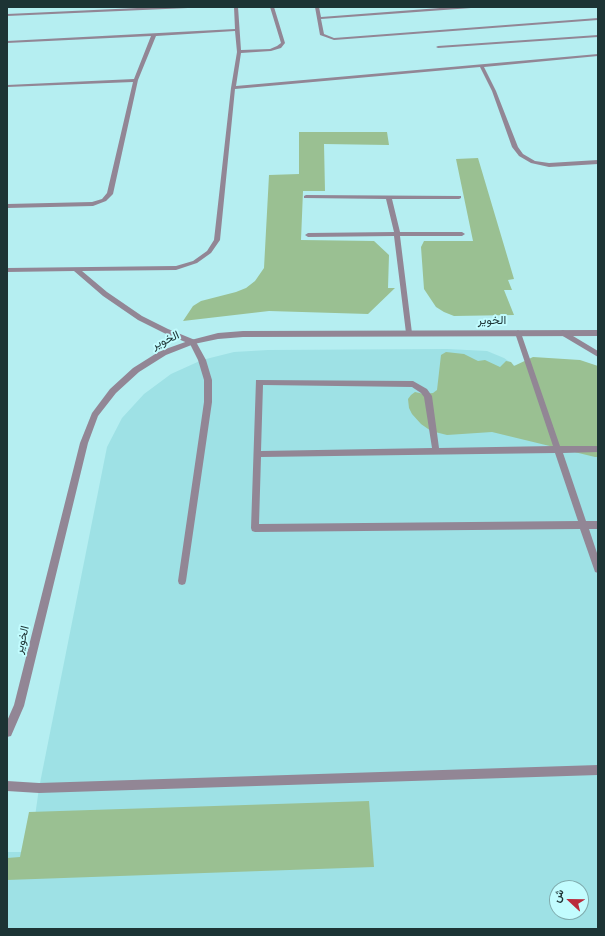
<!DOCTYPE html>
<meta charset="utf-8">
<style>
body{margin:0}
#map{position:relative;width:605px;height:936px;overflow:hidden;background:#b5eef1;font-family:"Source Sans 3",Vazirmatn,sans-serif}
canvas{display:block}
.frame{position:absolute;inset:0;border:8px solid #1d3435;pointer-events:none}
.north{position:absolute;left:549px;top:880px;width:40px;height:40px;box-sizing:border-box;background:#c2fcfe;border:1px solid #80acae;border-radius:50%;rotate:292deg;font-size:11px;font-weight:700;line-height:16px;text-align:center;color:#1d3435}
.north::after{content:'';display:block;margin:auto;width:14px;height:18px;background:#ba293b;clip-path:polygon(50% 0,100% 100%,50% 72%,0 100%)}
</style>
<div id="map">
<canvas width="605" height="936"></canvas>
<div class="frame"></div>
<div class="north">ش</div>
</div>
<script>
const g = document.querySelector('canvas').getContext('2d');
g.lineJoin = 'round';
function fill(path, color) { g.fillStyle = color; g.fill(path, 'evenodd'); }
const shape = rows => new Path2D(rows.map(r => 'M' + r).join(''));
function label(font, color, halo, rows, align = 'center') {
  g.font = font + ' "Source Sans 3",Vazirmatn,sans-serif'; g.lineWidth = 4; g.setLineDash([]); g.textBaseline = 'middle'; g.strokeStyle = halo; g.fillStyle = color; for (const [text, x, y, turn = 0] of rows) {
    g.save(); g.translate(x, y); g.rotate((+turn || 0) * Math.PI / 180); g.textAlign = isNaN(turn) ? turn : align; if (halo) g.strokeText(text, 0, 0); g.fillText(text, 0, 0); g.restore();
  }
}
const built = shape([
 [447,349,487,351,504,358,518,368,598,374,598,929,7,929,7,852,30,852,39,788,107,447,122,418,144,394,171,374,202,360,234,352,268,350],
 [557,888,581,888,581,912,557,912]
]);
const green = shape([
 [299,132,387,132,389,145,324,144,325,191,303,191,301,240,374,241,389,255,388,288,395,288,368,314,269,311,183,321,193,306,201,301,236,292,246,288,255,281,264,268,269,175,299,174],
 [478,158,514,279,508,280,512,290,504,290,514,315,454,316,444,312,436,307,424,289,421,247,424,241,473,241,456,159],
 [446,352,464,354,478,361,485,360,500,367,506,361,511,362,514,366,533,357,580,360,598,366,598,457,595,457,492,432,447,435,431,431,421,424,412,414,409,408,408,399,411,395,415,392,424,394,433,393,437,390,441,355],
 [369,801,374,867,7,880,7,858,20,857,29,812]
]);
const service = shape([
 [159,7,190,7,188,8,7,16,7,14,159,7],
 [234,7,238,7,241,50,270,49,277,46,281,43,270,7,274,7,285,43,281,48,271,51,241,53,236,86,598,54,598,56,484,67,496,91,518,147,523,154,535,161,549,163,598,160,598,164,549,167,531,163,519,156,512,147,492,91,480,67,235,89,220,240,211,253,197,263,176,270,82,271,107,292,142,316,168,329,195,340,206,360,212,380,212,402,186,581,185,584,182,585,179,584,178,581,204,402,204,380,198,360,190,344,164,333,138,320,103,296,74,271,7,272,7,268,176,266,193,261,207,251,214,240,231,88,237,52,235,31,156,36,138,80,113,194,106,201,93,206,7,208,7,204,92,202,102,199,107,193,133,82,7,87,7,85,134,79,151,36,7,43,7,41,235,29,234,7],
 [315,7,319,7,321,17,453,7,473,7,471,8,321,19,324,34,334,38,598,18,598,20,334,40,320,35,315,7],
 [598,35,598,37,438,48,436,47,438,46,598,35],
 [306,195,461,196,461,198,459,199,392,199,400,232,462,232,465,234,462,236,400,236,412,333,411,335,407,335,406,333,394,236,308,237,305,235,308,233,394,232,386,199,304,198,304,196,306,195],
 [518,330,521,333,560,446,598,446,598,452,563,453,586,521,598,521,598,529,589,529,598,556,598,573,595,572,594,569,580,529,255,532,252,531,251,528,256,380,413,381,427,389,432,396,439,448,553,446,515,333,518,330],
 [263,385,412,387,421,393,424,397,432,448,261,451,263,385],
 [555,453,578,521,259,524,261,457,555,453],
 [563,330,598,351,598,357,561,335,560,333,561,331,563,330],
 [598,765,598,775,39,793,7,791,7,781,39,783,598,765]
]);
const minor = shape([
 [598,330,598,336,243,337,218,339,194,344,166,355,139,372,116,393,98,416,88,443,24,706,11,736,7,737,7,721,14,705,80,443,92,413,110,389,133,368,160,351,191,340,218,333,243,331,598,330]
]);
const streetNames = [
 ["الخوير",492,321],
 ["الخوير",166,341,-24],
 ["الخوير",23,640,-76]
];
fill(built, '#9ee1e5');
fill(green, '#9ac092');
fill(service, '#928695');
fill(minor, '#928695');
label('12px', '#1d3435', '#c2fcfe', streetNames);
</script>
